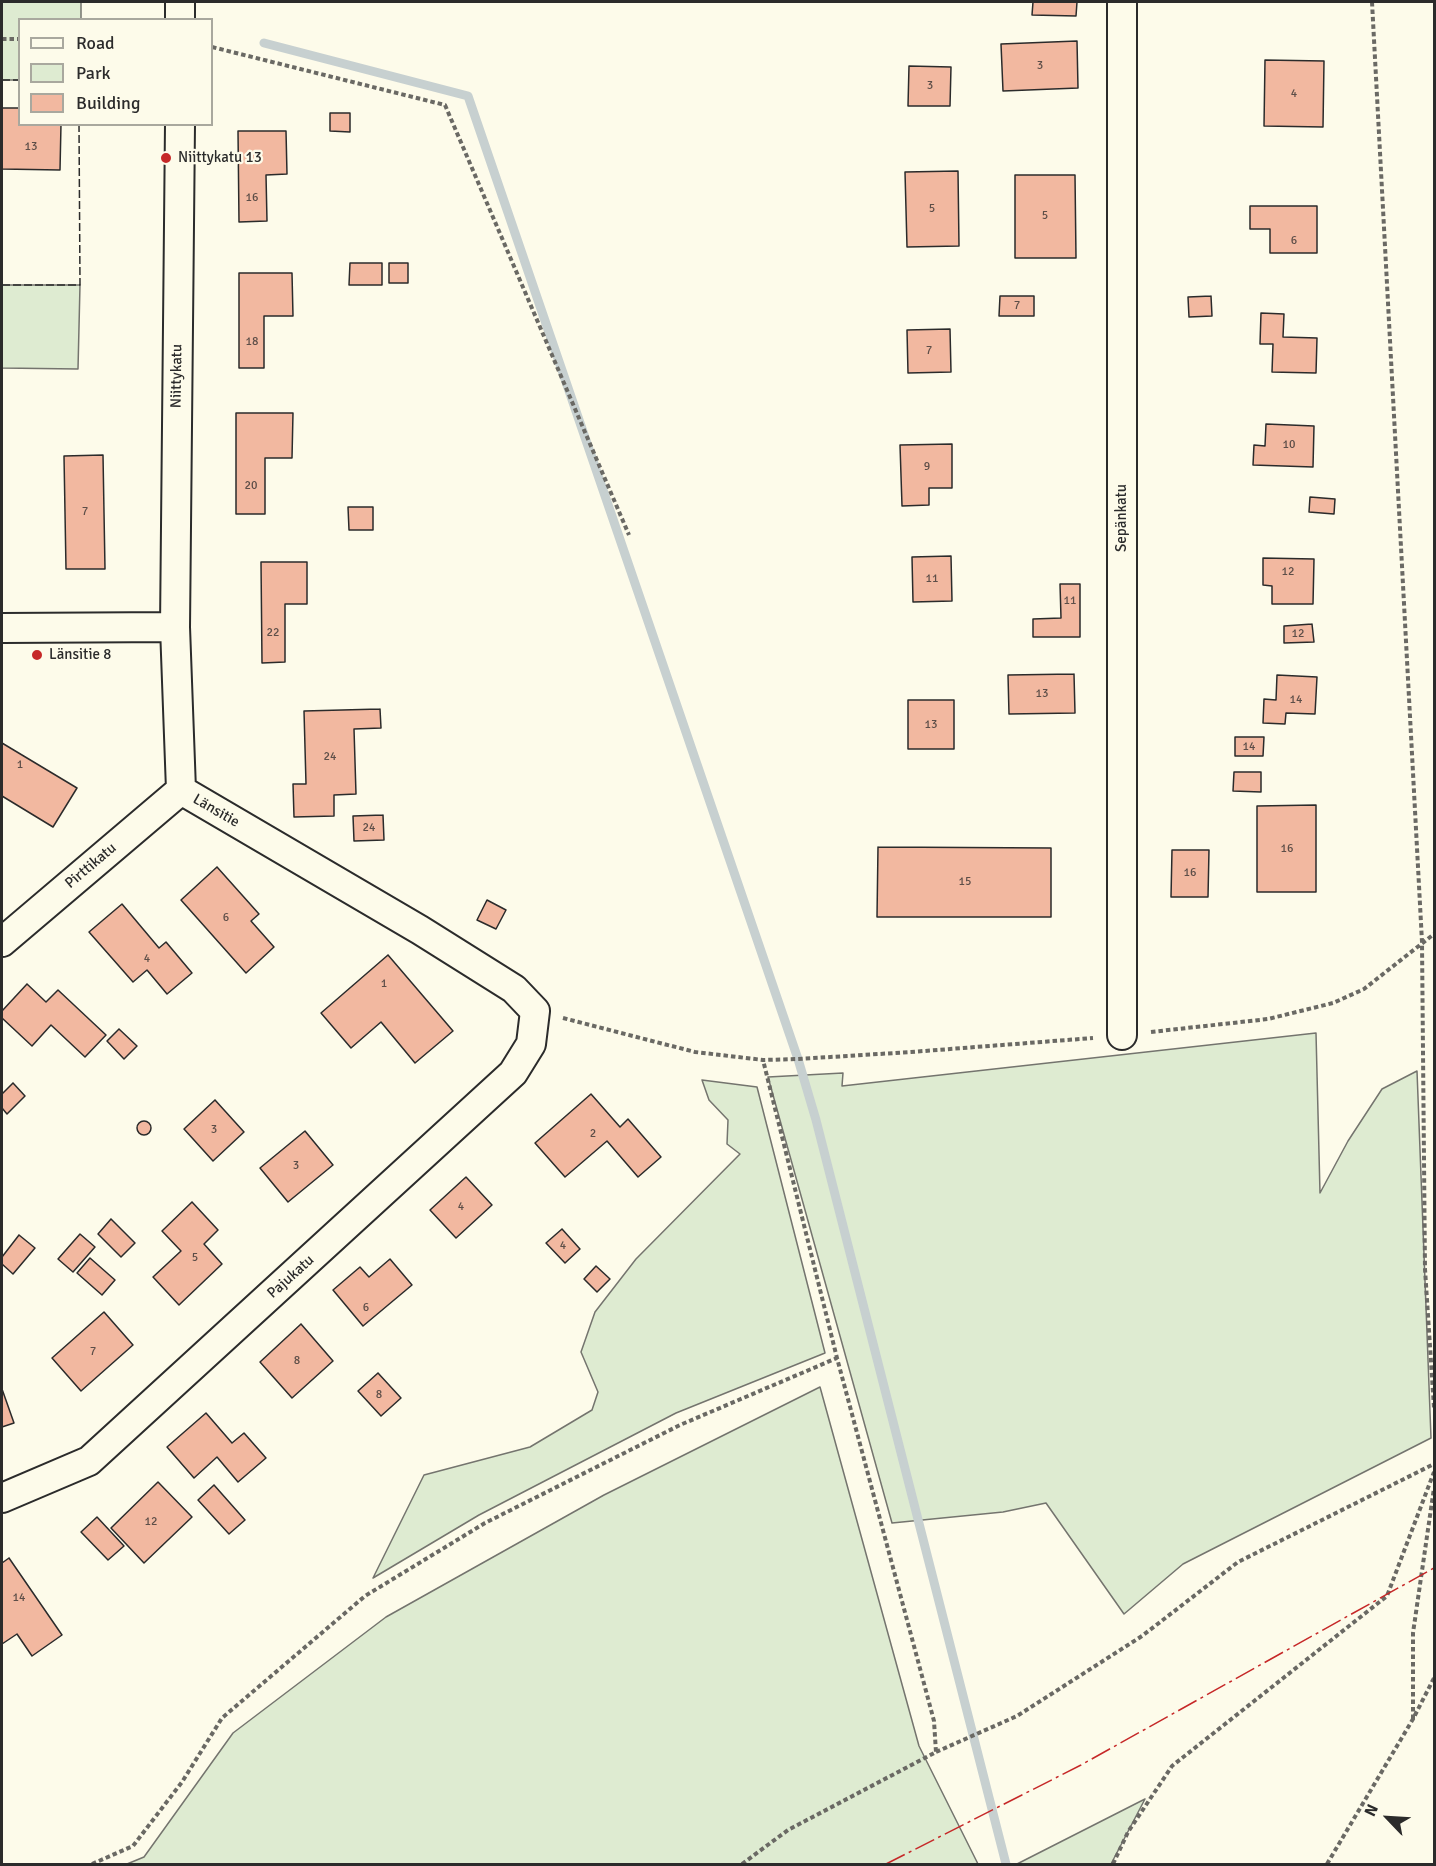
<!DOCTYPE html>
<meta charset="utf-8">
<style>
body{margin:0}
#map{position:relative;width:1436px;height:1866px;overflow:hidden;background:#fdfbea;font-family:Signika,sans-serif}
canvas{display:block}
.frame{position:absolute;inset:0;border:3px solid #2b2b2b;pointer-events:none}
.legend{position:absolute;left:18px;top:18px;width:195px;height:108px;box-sizing:border-box;background:#fdfbea;border:2px solid #a9a89e;margin:0;padding:8px 10px;list-style:none;font-size:18px;color:#2b2b2b}
.legend li{display:flex;align-items:center;gap:12px;height:30px}
.legend b{width:30px;border:2px solid #a9a89e}
.north{position:absolute;left:1358px;top:1788px;width:60px;height:60px;-webkit-text-stroke:4px #fdfbea;paint-order:stroke;rotate:295deg;font-size:16px;font-weight:700;line-height:24px;text-align:center;color:#2b2b2b}
.north::after{content:'';display:block;margin:auto;width:21px;height:27px;background:#2b2b2b;clip-path:polygon(50% 0,100% 100%,50% 72%,0 100%)}
</style>
<div id="map">
<canvas width="1436" height="1866"></canvas>
<div class="frame"></div>
<ul class="legend">
<li><b style="height:8px;background:#fdfbea"></b>Road</li>
<li><b style="height:16px;background:#deebd1"></b>Park</li>
<li><b style="height:16px;background:#f2b8a0"></b>Building</li>
</ul>
<div class="north">N</div>
</div>
<script>
const g = document.querySelector('canvas').getContext('2d');
g.lineJoin = 'round';
function fill(path, color) { g.fillStyle = color; g.fill(path, 'evenodd'); }
const shape = rows => new Path2D(rows.map(r => 'M' + r).join(''));
function stroke(path, color, width, dash) { g.strokeStyle = color; g.lineWidth = width; g.lineCap = dash ? 'butt' : 'round'; g.setLineDash(dash || []); g.stroke(path); }
function label(font, color, halo, rows, align = 'center') {
  g.font = font + ' Signika,sans-serif'; g.lineWidth = 4.5; g.setLineDash([]); g.textBaseline = 'middle'; g.strokeStyle = halo; g.fillStyle = color; for (const [text, x, y, turn = 0] of rows) {
    g.save(); g.translate(x, y); g.rotate((+turn || 0) * Math.PI / 180); g.textAlign = isNaN(turn) ? turn : align; if (halo) g.strokeText(text, 0, 0); g.fillText(text, 0, 0); g.restore();
  }
}
const green = shape([
 [2,2,81,2,81,19,20,20,19,80,2,80,2,2],
 [2,285,80,285,78,369,2,368,2,285],
 [1316,1033,1320,1193,1348,1141,1382,1089,1417,1071,1431,1438,1183,1564,1124,1614,1046,1503,1003,1512,892,1523,768,1077,843,1073,842,1086,1316,1033],
 [702,1080,757,1087,825,1353,676,1413,479,1515,373,1578,424,1475,530,1447,592,1410,598,1392,581,1352,595,1312,636,1259,740,1154,727,1144,728,1120,709,1100,702,1080],
 [820,1387,919,1746,978,1864,127,1864,144,1857,233,1733,386,1617,604,1495,820,1387],
 [1145,1799,1111,1864,1017,1864,1145,1799]
]);
const stream = shape([
 [264,43,468,96,798,1059,816,1120,1006,1864]
]);
const building = shape([
 [1033,2,1077,2,1076,16,1032,15,1033,2],
 [1077,41,1078,88,1003,91,1001,44,1077,41],
 [1265,60,1324,61,1323,127,1264,126,1265,60],
 [909,66,951,67,950,106,908,106,909,66],
 [2,108,20,108,20,124,61,124,60,170,2,169,2,108],
 [330,113,350,113,350,132,330,131,330,113],
 [238,131,286,131,287,174,266,175,267,221,239,222,238,131],
 [958,171,959,246,907,247,905,172,958,171],
 [1015,175,1075,175,1076,258,1015,258,1015,175],
 [1250,206,1317,206,1317,253,1270,253,1270,229,1250,229,1250,206],
 [350,263,382,263,382,285,349,285,350,263],
 [389,263,408,263,408,283,389,283,389,263],
 [239,273,292,273,293,316,264,316,264,368,239,368,239,273],
 [1000,296,1034,296,1034,316,999,316,1000,296],
 [1211,296,1212,316,1189,317,1188,297,1211,296],
 [1261,313,1284,314,1283,337,1317,338,1316,373,1272,372,1273,344,1260,344,1261,313],
 [950,329,951,372,908,373,907,330,950,329],
 [236,413,293,413,292,458,265,458,265,514,236,514,236,413],
 [1266,424,1314,426,1313,467,1253,465,1254,445,1265,446,1266,424],
 [952,444,952,488,929,488,929,505,902,506,900,445,952,444],
 [103,455,105,569,66,569,64,456,103,455],
 [1310,497,1335,499,1334,514,1309,512,1310,497],
 [348,507,373,507,373,530,349,530,348,507],
 [951,556,952,601,913,602,912,557,951,556],
 [1263,558,1314,559,1313,604,1272,604,1272,586,1263,585,1263,558],
 [261,562,307,562,307,604,285,604,285,662,262,663,261,562],
 [1060,584,1080,584,1080,637,1033,637,1033,619,1061,618,1060,584],
 [1312,624,1314,642,1284,643,1284,626,1312,624],
 [1074,674,1075,713,1009,714,1008,675,1074,674],
 [1277,675,1317,677,1315,714,1286,713,1285,724,1263,723,1264,699,1276,700,1277,675],
 [908,700,954,700,954,749,908,749,908,700],
 [380,709,381,728,354,729,356,794,334,795,334,816,294,817,293,784,306,784,304,711,380,709],
 [1235,737,1264,737,1263,756,1235,756,1235,737],
 [2,743,77,788,53,827,2,796,2,743],
 [1234,772,1261,772,1261,792,1233,791,1234,772],
 [1316,805,1316,892,1257,892,1257,806,1316,805],
 [383,815,384,840,354,841,353,816,383,815],
 [878,847,1051,848,1051,917,877,917,878,847],
 [1172,850,1209,850,1208,897,1171,897,1172,850],
 [217,867,259,914,251,921,274,947,246,973,181,900,217,867],
 [487,900,506,910,496,929,477,920,487,900],
 [122,904,159,948,166,942,192,973,167,994,147,970,133,982,89,932,122,904],
 [388,955,453,1031,415,1063,381,1022,351,1048,321,1013,388,955],
 [27,984,46,1002,58,990,106,1035,85,1057,51,1025,32,1046,2,1018,2,1011,27,984],
 [119,1029,137,1046,124,1059,107,1041,119,1029],
 [13,1083,25,1096,7,1114,2,1108,2,1094,13,1083],
 [591,1094,620,1127,628,1119,661,1157,638,1177,607,1141,565,1177,535,1143,591,1094],
 [215,1100,244,1132,213,1161,184,1129,215,1100],
 '137 1128a7 7 0 1 1 14 0a7 7 0 1 1-14 0Z',
 [305,1131,333,1165,288,1202,260,1168,305,1131],
 [466,1177,492,1205,456,1238,430,1210,466,1177],
 [192,1202,218,1230,204,1244,222,1264,179,1305,153,1277,181,1251,162,1231,192,1202],
 [111,1219,135,1243,121,1257,98,1234,111,1219],
 [562,1229,580,1249,565,1263,546,1243,562,1229],
 [80,1234,95,1247,73,1272,58,1259,80,1234],
 [19,1235,35,1248,13,1274,2,1264,2,1257,19,1235],
 [90,1258,115,1280,102,1295,77,1273,90,1258],
 [390,1259,412,1285,363,1326,333,1290,360,1267,369,1277,390,1259],
 [596,1266,610,1279,597,1292,584,1279,596,1266],
 [104,1312,133,1345,81,1391,52,1358,104,1312],
 [301,1324,333,1361,292,1398,260,1362,301,1324],
 [378,1373,401,1398,381,1416,358,1391,378,1373],
 [2,1389,14,1423,2,1427,2,1389],
 [206,1413,232,1443,244,1433,266,1458,238,1482,217,1457,194,1478,167,1447,206,1413],
 [158,1482,192,1517,144,1563,111,1528,158,1482],
 [214,1485,245,1520,229,1534,198,1500,214,1485],
 [97,1517,124,1546,108,1560,81,1532,97,1517],
 [9,1558,62,1635,32,1656,17,1634,2,1644,2,1563,9,1558]
]);
const path = shape([
 [1372,2,1422,942,1425,1269,1434,1408],
 [2,39,20,39],
 [212,47,445,105,629,535],
 [563,1018,695,1052,763,1060,798,1059,911,1052,1093,1038],
 [1151,1032,1268,1019,1333,1003,1364,989,1434,934],
 [1413,1719,1413,1633,1434,1488],
 [936,1752,1017,1716,1142,1636,1238,1562,1434,1464],
 [92,1864,133,1846,182,1782,222,1718,365,1596,485,1523,680,1425,837,1358],
 [742,1864,788,1830,936,1752,934,1721,837,1358,763,1060],
 [1113,1864,1128,1832,1172,1766,1387,1596,1434,1472],
 [1327,1864,1413,1719,1434,1678]
]);
const minor = shape([
 [180,2,180,20],
 [1122,2,1122,1035],
 [2,628,175,627],
 [2,942,181,790],
 [2,1498,89,1461,513,1073,531,1044,535,1011,514,989,420,930,181,790,175,627,180,124]
]);
const fence = shape([
 [2,80,20,80],
 [2,285,80,285,79,124]
]);
const power = shape([
 [886,1864,1081,1765,1434,1568]
]);
const markers = [
 [166,158,6,"#c62828"],
 [37,655,6,"#c62828"]
];
const numberNames = [
 ["3",1040,66],
 ["3",930,86],
 ["4",1294,94],
 ["13",31,147],
 ["16",252,198],
 ["5",932,209],
 ["5",1045,216],
 ["6",1294,241],
 ["7",1017,306],
 ["18",252,342],
 ["7",929,351],
 ["10",1289,445],
 ["9",927,467],
 ["20",251,486],
 ["7",85,512],
 ["12",1288,572],
 ["11",932,579],
 ["11",1070,601],
 ["22",273,633],
 ["12",1298,634],
 ["13",1042,694],
 ["14",1296,700],
 ["13",931,725],
 ["14",1249,747],
 ["24",330,757],
 ["1",20,765],
 ["24",369,828],
 ["16",1287,849],
 ["16",1190,873],
 ["15",965,882],
 ["6",226,918],
 ["4",147,959],
 ["1",384,984],
 ["3",214,1130],
 ["2",593,1134],
 ["3",296,1166],
 ["4",461,1207],
 ["4",563,1246],
 ["5",195,1258],
 ["6",366,1308],
 ["7",93,1352],
 ["8",297,1361],
 ["8",379,1395],
 ["12",151,1522],
 ["14",19,1598]
];
const poiNames = [
 ["Niittykatu 13",178,158],
 ["Länsitie 8",49,655]
];
const streetNames = [
 ["Niittykatu",177,376,-89],
 ["Sepänkatu",1122,518,-90],
 ["Länsitie",216,811,30],
 ["Pirttikatu",91,866,-40],
 ["Pajukatu",291,1277,-42]
];
fill(green, '#deebd1');
stroke(green, '#74746e', 1.5);
stroke(stream, '#c7d0d0', 9);
fill(building, '#f2b8a0');
stroke(building, '#2b2b2b', 1.5);
stroke(minor, '#2b2b2b', 32);
stroke(path, '#6a6964', 4, [4.5, 3]);
stroke(minor, '#fdfbea', 28);
stroke(fence, '#2b2b2b', 1.5, [8, 3]);
stroke(power, '#c62828', 1.5, [21, 4.5, 3, 4.5]);
for (const [x, y, r, color] of markers) { const dot = new Path2D(); dot.arc(x, y, r, 0, 2 * Math.PI); g.fillStyle = color; g.fill(dot); stroke(dot, '#fdfbea', 2); }
label('12px', '#5d4e48', null, numberNames);
label('15px', '#2b2b2b', '#fdfbea', poiNames, 'left');
label('15px', '#2b2b2b', '#fdfbea', streetNames);
</script>
